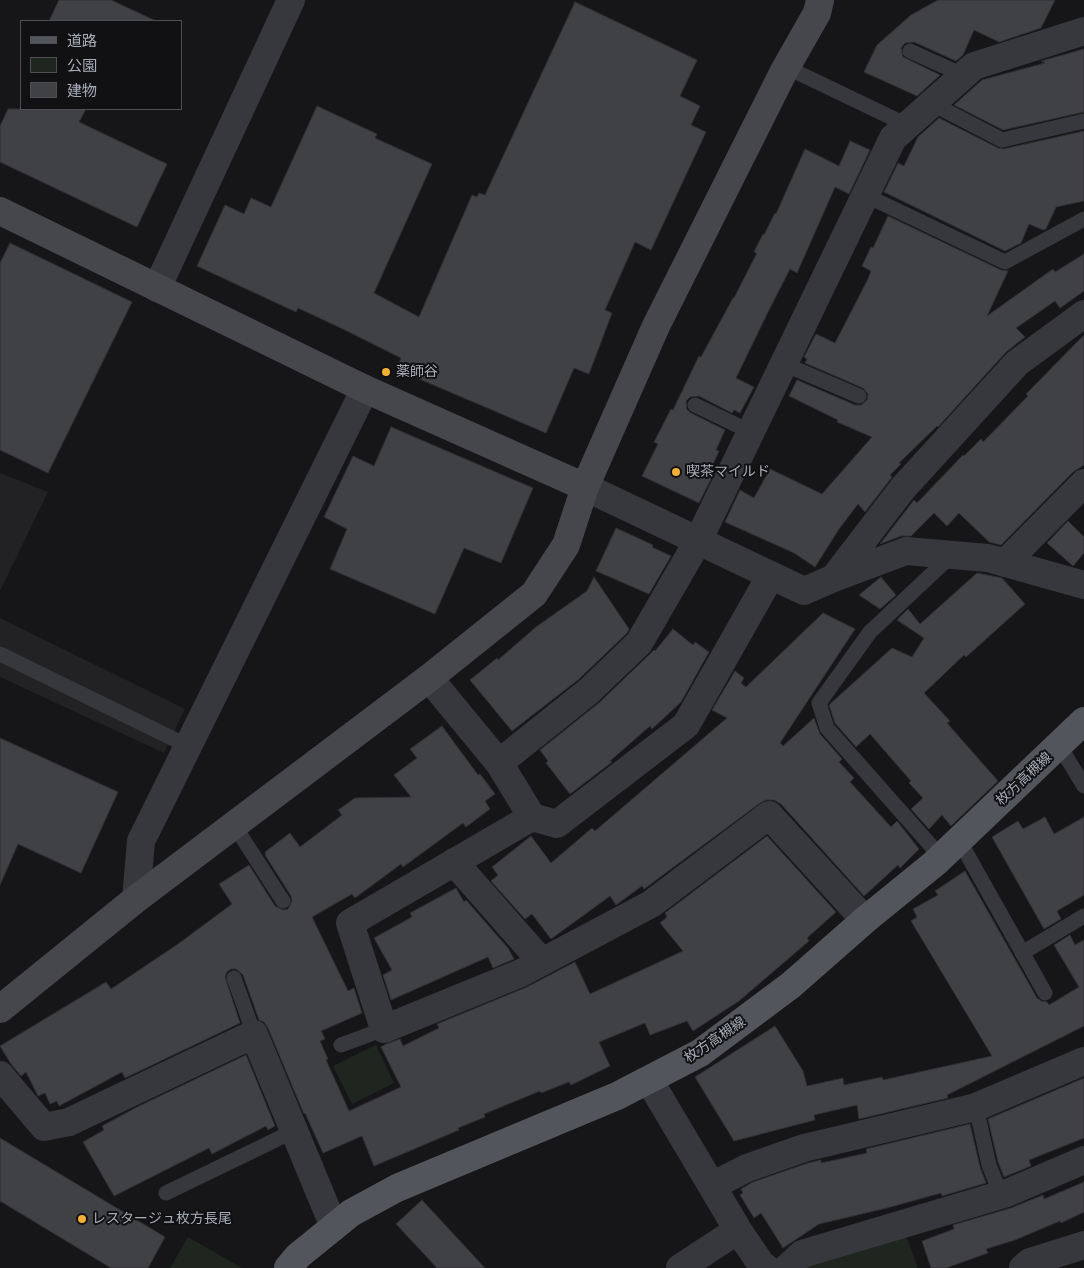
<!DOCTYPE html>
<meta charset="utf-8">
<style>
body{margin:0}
#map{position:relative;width:1084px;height:1268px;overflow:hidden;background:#161618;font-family:Inter,"Noto Sans JP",sans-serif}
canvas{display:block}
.legend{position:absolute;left:20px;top:20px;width:162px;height:90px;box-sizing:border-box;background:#111113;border:1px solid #4d4f55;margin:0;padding:6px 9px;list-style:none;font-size:15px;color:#a8adb8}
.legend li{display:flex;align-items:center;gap:10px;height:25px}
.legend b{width:25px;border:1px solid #4d4f55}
</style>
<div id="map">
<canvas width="1084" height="1268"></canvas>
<ul class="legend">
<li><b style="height:6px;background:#53555c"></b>道路</li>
<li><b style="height:14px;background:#1e261f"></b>公園</li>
<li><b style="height:14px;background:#404145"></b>建物</li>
</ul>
</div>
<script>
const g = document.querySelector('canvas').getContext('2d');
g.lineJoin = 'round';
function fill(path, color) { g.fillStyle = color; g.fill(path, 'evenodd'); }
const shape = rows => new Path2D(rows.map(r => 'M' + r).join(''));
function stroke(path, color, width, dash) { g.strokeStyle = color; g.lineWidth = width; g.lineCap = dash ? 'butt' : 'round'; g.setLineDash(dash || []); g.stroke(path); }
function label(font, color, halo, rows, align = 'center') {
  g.font = font + ' Inter,"Noto Sans JP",sans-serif'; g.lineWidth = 4; g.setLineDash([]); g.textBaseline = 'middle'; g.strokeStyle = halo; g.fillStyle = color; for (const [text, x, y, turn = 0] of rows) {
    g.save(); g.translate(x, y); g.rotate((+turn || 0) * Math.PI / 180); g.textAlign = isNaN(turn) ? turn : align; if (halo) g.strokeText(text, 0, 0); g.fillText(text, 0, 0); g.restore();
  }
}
const built = shape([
 [0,473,48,492,0,591],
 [0,618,185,709,164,753,0,677]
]);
const green = shape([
 [376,1045,394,1083,352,1104,333,1066],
 [904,1230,918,1268,805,1268,839,1249],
 [188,1237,242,1268,170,1268]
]);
const building = shape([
 [59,0,111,0,156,21,49,21,59,0],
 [938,0,1055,0,1041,28,999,42,974,30,963,55,956,61,914,42,905,43,901,48,903,57,940,75,917,96,864,72,877,45,911,15,938,0],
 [575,2,697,60,680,96,700,106,691,125,706,132,651,250,635,242,605,310,612,313,589,374,574,368,546,433,396,369,401,358,345,330,298,308,296,312,197,266,225,205,244,214,251,198,271,207,317,106,377,134,375,138,432,164,374,293,419,317,472,195,477,197,479,193,485,195,575,2],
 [1084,49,1084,112,1003,130,954,105,982,80,1045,63,1041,61,1084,49],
 [8,109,86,109,79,122,167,164,137,227,0,162,0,126,8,109],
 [939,118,998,148,1003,149,1084,131,1084,201,1056,207,1046,229,1043,230,1029,224,1021,243,1005,251,884,192,898,163,904,166,918,137,939,118],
 [850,141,870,150,849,194,835,187,797,273,790,269,767,314,736,378,754,387,740,413,734,410,732,413,699,396,690,397,686,401,687,410,691,413,725,430,716,450,719,451,709,473,709,476,712,477,699,503,642,476,658,444,654,442,671,409,673,410,699,356,701,357,733,298,734,298,757,253,754,252,763,234,764,235,775,213,776,214,805,149,839,166,850,141],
 [888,216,1001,270,1008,271,987,316,1053,269,1055,272,1084,254,1084,291,1060,308,1055,301,1016,328,1025,337,1006,352,938,427,937,426,899,463,901,464,890,475,892,477,865,512,858,504,839,529,815,567,794,553,725,522,740,490,754,498,770,469,822,494,872,437,837,422,838,420,789,396,797,380,855,405,861,405,867,400,868,394,863,388,805,363,807,359,804,357,816,334,835,343,868,279,871,271,862,266,871,247,873,248,888,216],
 [10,243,132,302,48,473,0,450,0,263,10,243],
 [1084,335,1084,465,1073,472,1001,545,989,542,959,513,947,526,934,513,911,536,901,536,880,544,914,500,917,503,963,455,964,456,981,439,983,442,1028,396,1026,394,1084,335],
 [391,427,533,488,501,563,464,548,435,614,330,569,347,529,324,517,353,456,374,466,391,427],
 [1068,521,1084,537,1084,553,1073,566,1047,543,1068,521],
 [616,528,653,545,652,547,671,556,649,594,596,571,616,528],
 [977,573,1002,578,1025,604,966,657,964,655,924,693,950,721,947,723,998,781,951,826,942,815,929,829,911,809,923,798,909,783,911,781,870,734,856,747,835,723,829,705,892,648,912,657,924,638,897,620,908,609,920,624,977,573],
 [594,577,629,629,627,633,579,679,512,731,470,680,497,658,498,660,536,627,587,591,594,577],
 [881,577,896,595,880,609,859,595,881,577],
 [823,613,855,629,780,743,783,746,814,718,820,734,842,759,839,762,854,778,850,782,891,827,897,821,919,849,900,868,898,865,864,896,781,804,774,800,766,800,760,803,644,889,642,886,616,905,610,896,551,939,532,914,525,919,491,881,498,875,492,867,531,836,551,863,592,828,595,831,727,718,712,710,735,671,744,678,741,683,746,687,823,613],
 [673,629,693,645,695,642,709,652,681,702,652,729,650,726,610,761,612,762,570,794,546,763,548,761,540,750,600,702,654,650,655,651,673,629],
 [442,726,478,775,480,774,495,794,485,801,490,809,466,827,463,823,403,867,401,864,355,898,352,894,312,917,348,991,354,988,362,1013,321,1031,325,1039,320,1041,328,1059,326,1060,349,1111,401,1087,381,1047,386,1044,400,1039,403,1046,439,1028,437,1024,527,987,575,962,590,994,683,951,660,923,667,917,665,913,767,836,836,912,807,938,809,941,739,1001,693,1031,687,1021,650,1035,645,1023,599,1042,610,1066,571,1085,569,1082,541,1093,540,1091,484,1114,485,1117,458,1128,459,1130,374,1166,362,1136,323,1153,305,1113,304,1114,268,1028,264,1022,259,1020,243,975,236,969,231,969,227,972,225,977,240,1023,125,1078,122,1072,59,1106,57,1101,50,1104,45,1093,38,1096,26,1072,21,1076,11,1064,0,1046,106,982,111,989,178,944,232,904,219,884,249,865,275,906,283,910,288,909,292,901,291,896,265,855,266,854,265,852,290,833,300,847,342,815,338,810,355,798,411,797,394,775,417,758,410,749,442,726],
 [0,738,118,792,81,873,18,844,0,885,0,738],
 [1045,817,1054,834,1084,817,1084,895,1057,911,1061,919,1044,929,992,837,1018,821,1023,829,1045,817],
 [965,871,1037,998,1041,1001,1047,1002,1049,1005,1079,987,1054,945,1070,935,1075,945,1084,940,1084,1026,947,1095,948,1098,859,1119,857,1105,814,1115,815,1120,734,1141,695,1077,775,1026,803,1071,807,1086,843,1078,844,1085,882,1077,883,1080,992,1056,911,921,917,917,913,909,938,895,935,891,965,871],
 [456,888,464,902,466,900,508,948,514,959,493,968,488,957,391,1000,383,975,392,970,374,938,412,917,410,913,456,888],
 [246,1055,275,1126,268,1130,266,1126,212,1154,209,1148,114,1196,83,1142,104,1130,102,1126,139,1106,246,1055],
 [1084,1078,1084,1138,1029,1160,1031,1166,1004,1177,998,1162,988,1119,1084,1078],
 [970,1124,980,1167,986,1183,942,1196,941,1193,887,1208,819,1224,783,1248,761,1213,754,1218,740,1195,743,1193,741,1189,753,1182,808,1163,821,1160,821,1163,867,1153,866,1149,970,1124],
 [0,1138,165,1237,148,1268,111,1268,0,1201,0,1138],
 [1084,1182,1084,1212,1061,1223,1060,1221,1015,1240,986,1249,988,1253,946,1268,931,1268,922,1241,954,1229,953,1225,1011,1208,1043,1195,1044,1199,1084,1182],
 [422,1200,485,1268,437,1268,396,1224,422,1200]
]);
const lane = shape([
 [910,51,963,75],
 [786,67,907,125],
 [931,103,1002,140,1084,121],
 [865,195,1005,262,1084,219],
 [784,364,859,396],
 [695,405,751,432],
 [0,654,188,746],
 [1059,745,1084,786],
 [234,825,283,901],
 [959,840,1045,993],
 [941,857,827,728,819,703,870,632,952,555],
 [1022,953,1084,916],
 [234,978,254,1034],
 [341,1045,384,1029],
 [976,1107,989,1165,1001,1195],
 [166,1193,294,1131]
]);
const street = shape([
 [157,288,291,0],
 [585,487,804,591,834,578,906,551,988,558,1084,585],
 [1005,563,1084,483],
 [834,578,903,488,1017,363,1084,314],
 [429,678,499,763,532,817,557,824,686,725,771,575],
 [499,763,589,691,639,643,698,541,893,138,974,66,1084,31],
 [532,817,350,923,384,1029,521,973,651,904,769,815,865,920],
 [454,862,542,962],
 [136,899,141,841,365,389],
 [0,1075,44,1127,69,1122,254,1034,334,1227],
 [649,1080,738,1230,761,1264,766,1268],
 [712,1186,747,1168,804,1148,976,1107,1084,1061],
 [680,1268,738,1230],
 [787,1268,802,1254,1007,1193,1084,1160],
 [1023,1268,1030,1262,1084,1245]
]);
const secondary = shape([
 [0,211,365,389,585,487],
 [0,1009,136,899,429,678,534,594,566,545,585,487,656,326,784,71,817,13,820,0]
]);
const primary = shape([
 [288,1268,298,1256,351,1213,397,1188,617,1096,700,1053,791,985,865,920,935,863,1084,721]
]);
const markers = [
 [386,372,5,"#f2b134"],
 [676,472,5,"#f2b134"],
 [82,1219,5,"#f2b134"]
];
const poiNames = [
 ["薬師谷",396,372],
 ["喫茶マイルド",686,472],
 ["レスタージュ枚方長尾",92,1219]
];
const streetNames = [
 ["枚方高槻線",1024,779,-43],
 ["枚方高槻線",715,1040,-34]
];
fill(built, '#222225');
fill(green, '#1e261f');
fill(building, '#404145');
stroke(building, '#303034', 1);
stroke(lane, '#37383d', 15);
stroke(street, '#37383d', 28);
stroke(secondary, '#45474d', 28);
stroke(primary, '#53555c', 28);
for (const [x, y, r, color] of markers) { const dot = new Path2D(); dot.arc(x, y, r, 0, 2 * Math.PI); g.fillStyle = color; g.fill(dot); stroke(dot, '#111113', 2); }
label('14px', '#a8adb8', '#111113', poiNames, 'left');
label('14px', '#a8adb8', '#111113', streetNames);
</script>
